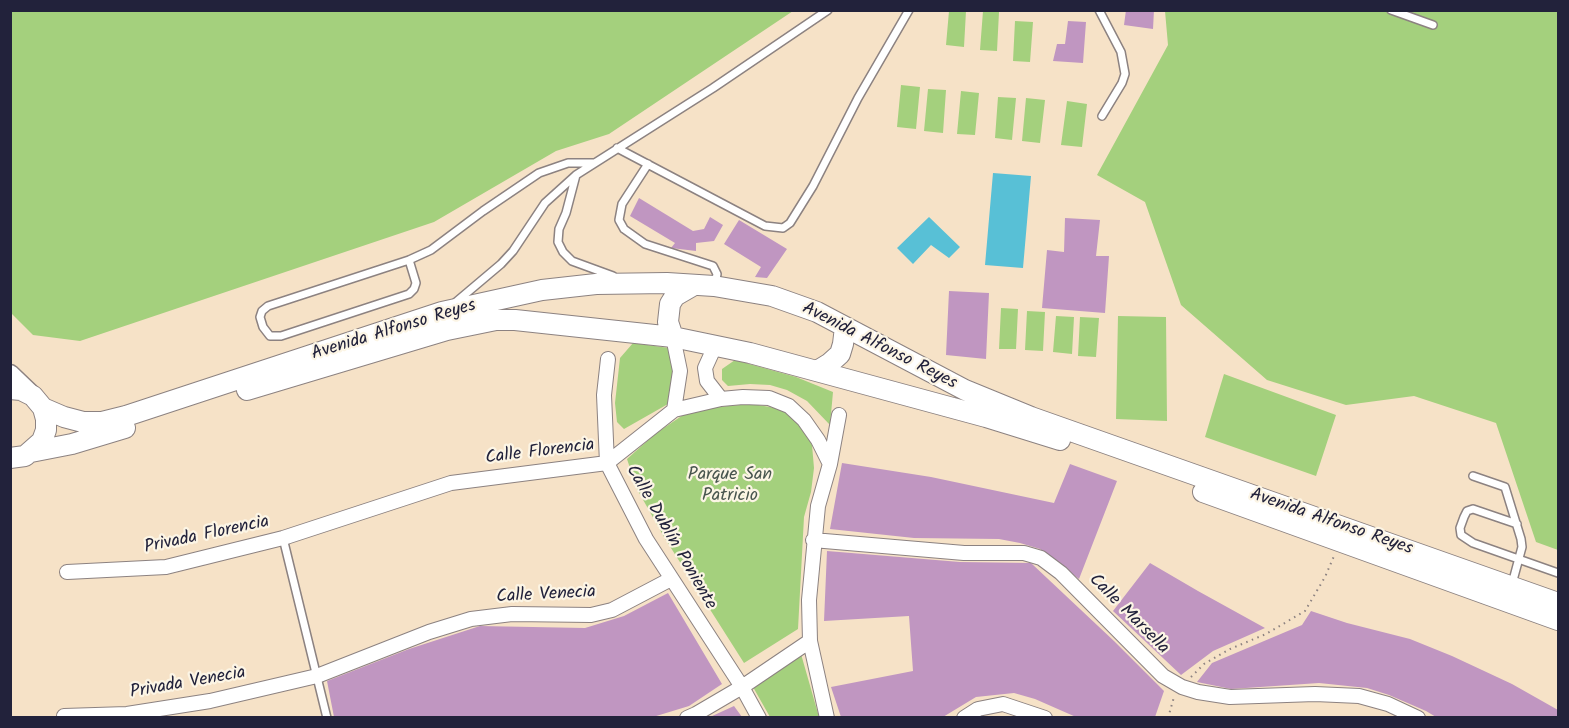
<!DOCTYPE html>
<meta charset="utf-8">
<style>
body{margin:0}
#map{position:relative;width:1569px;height:728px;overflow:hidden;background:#f6e2c7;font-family:Kalam,sans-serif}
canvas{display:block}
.frame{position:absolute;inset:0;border:12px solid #22223b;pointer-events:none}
</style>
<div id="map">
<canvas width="1569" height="728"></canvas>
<div class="frame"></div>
</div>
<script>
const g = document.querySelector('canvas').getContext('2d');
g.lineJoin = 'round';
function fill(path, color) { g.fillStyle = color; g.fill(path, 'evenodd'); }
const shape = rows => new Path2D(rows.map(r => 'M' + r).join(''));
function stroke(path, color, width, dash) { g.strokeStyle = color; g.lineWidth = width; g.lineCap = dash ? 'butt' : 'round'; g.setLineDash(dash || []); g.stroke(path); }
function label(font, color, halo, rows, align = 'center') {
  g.font = font + ' Kalam,sans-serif'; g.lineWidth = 4.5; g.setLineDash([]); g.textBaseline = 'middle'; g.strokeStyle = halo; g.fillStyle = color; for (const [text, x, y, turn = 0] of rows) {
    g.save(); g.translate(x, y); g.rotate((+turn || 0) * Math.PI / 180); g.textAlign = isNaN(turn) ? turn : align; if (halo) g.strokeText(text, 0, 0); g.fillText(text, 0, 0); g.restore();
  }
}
const green = shape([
 [10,11,11,10,793,11,609,134,556,151,434,222,80,341,33,335,11,313],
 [949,11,966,11,964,47,946,45],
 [983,11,999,12,997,51,980,50],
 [1165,11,1558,11,1558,550,1536,542,1496,423,1414,396,1346,405,1267,380,1181,305,1145,202,1097,175,1168,45],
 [1015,21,1033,22,1030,62,1013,61],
 [901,85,920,87,916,129,897,127],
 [928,89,946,90,943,133,924,131],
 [961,91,979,93,975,135,957,134],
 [998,97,1016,98,1012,140,995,138],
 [1026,98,1045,100,1040,143,1022,141],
 [1067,101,1087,104,1082,147,1061,145],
 [1001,308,1018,309,1016,349,999,349],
 [1027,311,1045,312,1043,351,1025,350],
 [1056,316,1074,317,1072,354,1053,352],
 [1118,316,1166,317,1167,421,1116,419],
 [1080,317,1099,318,1096,357,1078,356],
 [633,343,669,348,676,381,668,404,624,429,617,422,615,403,620,358],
 [735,360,796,377,833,392,830,425,807,401,787,390,770,385,750,384,728,386,722,380,722,369],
 [1224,374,1336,415,1316,476,1205,437],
 [752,404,782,409,803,424,812,445,814,468,811,492,804,517,798,629,744,663,664,537,637,489,627,459,655,434,683,415,717,407],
 [801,654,819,717,770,717,753,687]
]);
const water = shape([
 [993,173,1031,176,1023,268,985,265],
 [929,217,960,247,949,258,931,245,913,264,897,248]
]);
const building = shape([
 [1126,10,1154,10,1153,29,1124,25],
 [1068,21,1086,22,1083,63,1053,61,1057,44,1065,44],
 [639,198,693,231,704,229,710,217,723,225,714,241,696,243,696,251,671,248,675,243,630,216],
 [1065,218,1100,220,1096,256,1109,256,1105,313,1042,308,1047,250,1064,252],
 [739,220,787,249,767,278,755,277,761,267,724,244],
 [949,291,989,293,986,359,946,355],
 [842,463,931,477,1054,503,1070,464,1117,481,1079,579,1040,549,1020,543,999,539,914,538,830,529],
 [827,551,960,562,1031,563,1114,641,1164,691,1155,717,1076,717,1035,699,1014,693,976,697,943,717,841,717,831,687,913,671,909,616,824,621],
 [1150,563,1198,591,1265,628,1213,651,1181,675,1113,611],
 [668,593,722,684,689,706,653,717,334,717,327,681,409,649,480,626,585,628,624,616],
 [1311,611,1347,623,1410,639,1452,656,1512,684,1558,710,1558,717,1436,717,1426,711,1389,695,1367,688,1319,683,1231,689,1197,682,1212,663,1302,625],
 [734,706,742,717,710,717]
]);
const path = shape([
 [1191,677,1204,664,1230,649,1266,634,1305,611,1325,577,1334,556],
 [1168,718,1174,697]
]);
const service = shape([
 [1099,10,1121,52,1125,74,1122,83,1102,116],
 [1391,10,1433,25],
 [617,148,765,226,783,228,790,223,813,186,858,98,909,10],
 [648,164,622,204,619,220,624,229,645,244,713,266,717,274,715,284],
 [576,175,566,213,559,229,558,242,563,252,572,261,613,276],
 [409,260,416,283,414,289,409,294,281,336,270,336,263,327,260,317,262,311,268,306,409,260,431,250,483,211,539,173,568,163,593,163],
 [456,302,501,264,513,251,545,203,576,175,713,88,828,10],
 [1473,476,1505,487,1521,539,1522,547,1512,584],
 [1517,524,1473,509,1467,511,1464,517,1460,528,1461,535,1473,543,1558,573],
 [283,538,327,718]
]);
const minor = shape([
 [673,337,680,371,674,410],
 [715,346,705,368,707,381,721,399],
 [608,359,604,395,607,463,646,539,742,687,759,718],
 [813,540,964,553,1024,553,1041,558,1061,573,1163,676,1182,687,1198,692,1230,697,1315,694,1359,696,1388,704,1418,718],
 [67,572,166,567,283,538,451,483,607,463,674,410,721,399,743,397,769,398,789,406,804,420,818,440,830,464],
 [64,716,127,714,210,701,317,676,429,632,471,619,512,614,591,615,612,610,671,579],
 [687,718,696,714,742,687,810,641],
 [827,718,810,641,809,600,818,506,830,464,839,415],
 [964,718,978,709,1003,704,1045,718]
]);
const tertiary = shape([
 [10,374,33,396]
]);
const secondary = shape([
 [673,337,668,322,670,304,675,296,694,285],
 [817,371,830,363,840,354,843,344,845,327],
 [10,389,21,390,33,396,43,408,46,419,46,430,42,441,25,456,10,458],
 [247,390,447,330,496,320,515,320,673,337,750,353,986,417,1060,440],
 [43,408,64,417,83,422,102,422,126,416,442,312,542,290,596,284,667,283,714,286,772,296,817,312,965,390,1031,417,1558,603],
 [31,452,72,444,125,428],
 [1203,492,1558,620]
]);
const streetNames = [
 ["Avenida Alfonso Reyes",394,331,-17],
 ["Avenida Alfonso Reyes",879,347,27],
 ["Calle Florencia",540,453,-7],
 ["Avenida Alfonso Reyes",1331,523,19],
 ["Privada Florencia",207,536,-12],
 ["Calle Dublín Poniente",670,538,60],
 ["Calle Venecia",546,596,-3],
 ["Calle Marsella",1128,615,45],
 ["Privada Venecia",188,684,-10]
];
const parkNames = [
 ["Parque San",730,476],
 ["Patricio",730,497]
];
fill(green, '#a4d07d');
fill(water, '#58c0d6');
fill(building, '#c096c1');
stroke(service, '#8c8281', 10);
stroke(minor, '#8c8281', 16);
stroke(tertiary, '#8c8281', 21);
stroke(secondary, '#8c8281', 22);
stroke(path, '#8c8281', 2, [1.5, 4.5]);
stroke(service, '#fff', 7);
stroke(minor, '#fff', 14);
stroke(tertiary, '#fff', 18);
stroke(secondary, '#fff', 20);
label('18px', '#22223b', '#fcf5e5', streetNames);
label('18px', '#49564f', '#fcf5e5', parkNames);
</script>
